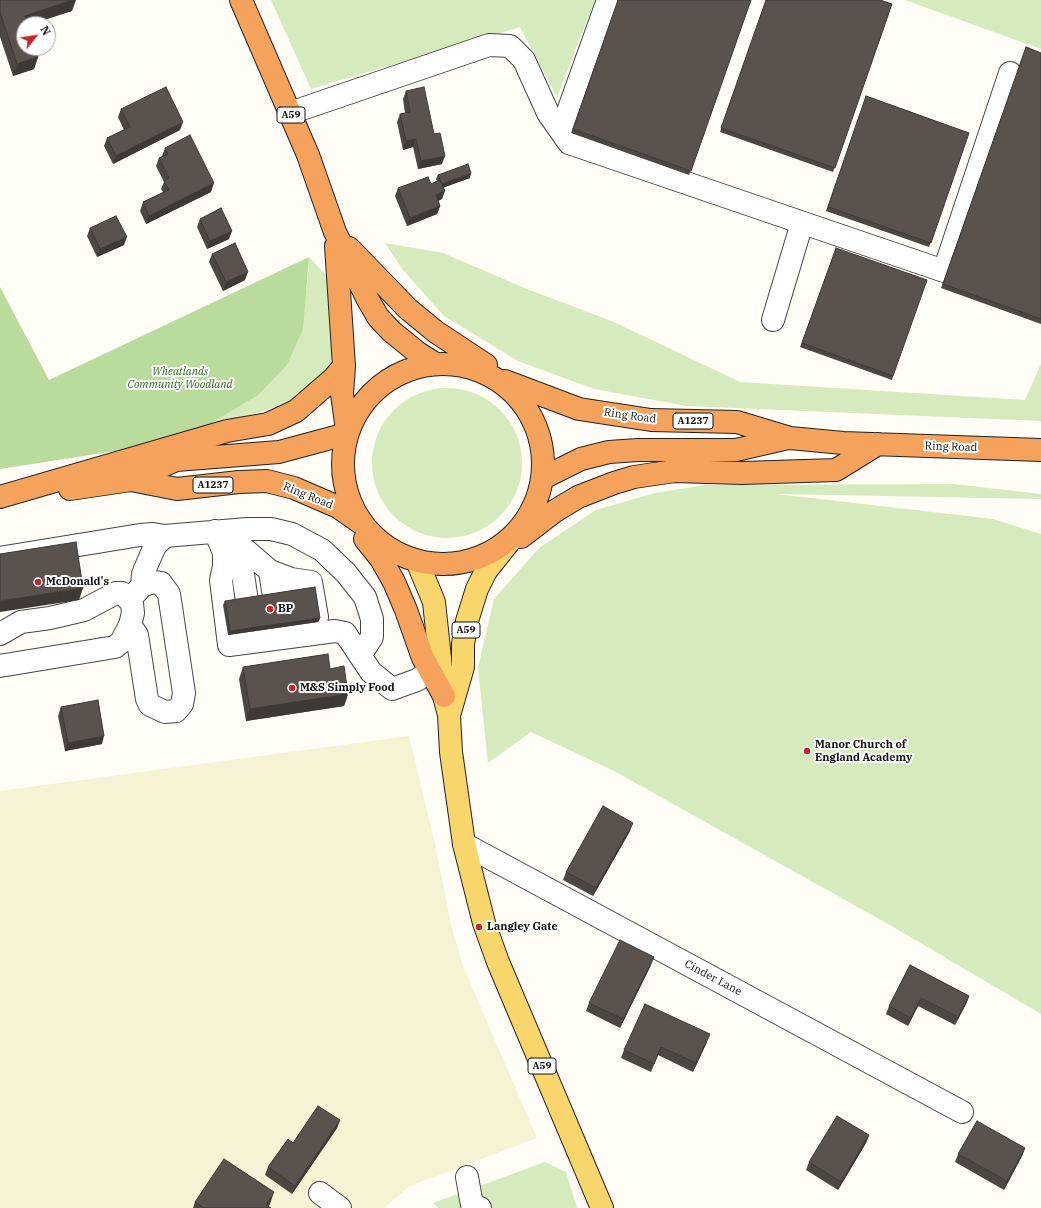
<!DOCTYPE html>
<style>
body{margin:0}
#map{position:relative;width:1041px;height:1208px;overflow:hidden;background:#fffdf5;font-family:"IBM Plex Serif",serif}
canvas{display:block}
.north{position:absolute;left:16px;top:16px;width:40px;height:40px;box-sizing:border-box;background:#fff;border:1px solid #a0a0a0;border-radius:50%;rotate:60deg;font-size:11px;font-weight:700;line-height:16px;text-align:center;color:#111}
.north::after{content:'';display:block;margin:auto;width:14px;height:18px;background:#c4262e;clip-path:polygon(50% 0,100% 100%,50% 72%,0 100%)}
</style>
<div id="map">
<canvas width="1041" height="1208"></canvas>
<div class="north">N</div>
</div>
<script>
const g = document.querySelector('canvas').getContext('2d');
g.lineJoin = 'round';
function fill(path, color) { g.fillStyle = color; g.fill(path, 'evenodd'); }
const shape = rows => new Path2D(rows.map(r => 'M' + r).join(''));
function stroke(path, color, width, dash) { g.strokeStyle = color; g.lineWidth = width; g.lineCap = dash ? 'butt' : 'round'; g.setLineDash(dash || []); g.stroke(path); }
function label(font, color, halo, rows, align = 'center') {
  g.font = font + ' "IBM Plex Serif",serif'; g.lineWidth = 4; g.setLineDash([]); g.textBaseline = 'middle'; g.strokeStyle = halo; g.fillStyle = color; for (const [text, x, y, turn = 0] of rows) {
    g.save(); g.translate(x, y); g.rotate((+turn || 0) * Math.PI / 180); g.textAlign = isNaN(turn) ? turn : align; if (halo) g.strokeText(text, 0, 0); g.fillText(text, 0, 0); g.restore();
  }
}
const farmland = shape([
 [409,736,436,848,451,925,463,966,537,1138,410,1186,384,1208,0,1208,0,791]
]);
const green = shape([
 [271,0,595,0,557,97,520,27,311,89],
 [905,0,1041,0,1041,49],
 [385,243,443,253,527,289,614,322,740,382,1025,400,1041,364,1041,421,687,406,594,389,518,361,444,316,403,270],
 [309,257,327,276,335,328,331,367,307,393,264,411,205,427,257,396,307,288],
 '372 463a75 75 0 1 1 150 0a75 75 0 1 1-150 0Z',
 [954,484,1041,494,1041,499,777,494,993,519,1041,534,1041,1014,890,925,614,771,531,732,488,763,478,668,494,599,539,548,596,510,655,493,706,485],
 [545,1162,566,1172,577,1208,438,1208,433,1203]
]);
const forest = shape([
 [309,257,303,329,287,365,257,396,205,427,160,444,0,469,0,287,49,380]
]);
const minor = shape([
 [290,113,489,45,510,46,524,60,548,113,569,143,944,271,1010,73],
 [561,131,608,0],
 [773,320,802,223],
 [215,531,224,553,224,566,221,580,229,645,320,633,335,631,345,633,371,672,392,689,417,680,440,664],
 [215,531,234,540,270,571,278,623],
 [229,542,236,552,242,568,251,627],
 [0,558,140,535,153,534,165,536],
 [270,571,291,579,298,620],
 [291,579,311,582,317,617],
 [130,599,142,586,143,574,148,562,155,546,165,536,247,529,271,529,292,534,322,550,346,573,365,597,372,619,372,637,361,654],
 [130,625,137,635,147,699,150,705,165,712,176,711,182,704,184,693,169,594,161,583,153,582,142,586],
 [0,634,21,622,50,618,84,610,116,593,122,593,132,603,133,613,130,625,121,642,115,647,0,666],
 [464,844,962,1112],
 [467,1177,472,1205,480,1208],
 [320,1193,340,1208]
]);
const major = shape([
 [417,561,434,602,444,696,449,715,451,752,464,844,484,923,498,962,602,1208],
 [450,712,463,667,463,644,467,621,477,589,486,571,513,537]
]);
const highway = shape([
 [241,0,308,155,335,232,367,298,378,317,391,331,418,353,434,363],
 [336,246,344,366,342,394,347,430],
 [349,248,408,309,436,332,486,365],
 '343 464a100 100 0 1 1 200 0a100 100 0 1 1-200 0Z',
 [505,381,579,409,651,420,737,422,790,438,843,443,1041,450],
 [543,478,581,459,609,452,638,450,736,450,788,438],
 [131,480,177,489,239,482,267,481,294,488,338,507,361,523],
 [70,489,131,480,176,460,279,452,346,434],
 [0,497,227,431,268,424,296,411,334,378,344,366],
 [521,537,555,511,578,497,614,483,634,477,675,471,742,473,836,470,878,444],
 [365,539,381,559,394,582,406,610,423,658,444,696]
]);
const wall = shape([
 [0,0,72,11,24,24,38,57,34,69,13,76,0,37],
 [618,0,751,0,689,175,571,133],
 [766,0,892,4,833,172,720,132],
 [1026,47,1041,53,1041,324,941,288],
 [406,91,434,134,442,164,418,169,413,147,403,150,397,122,400,114,405,113,403,99],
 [866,96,969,133,929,247,826,211],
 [121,109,180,130,113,164,104,146,107,138,124,130,118,117],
 [165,148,211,192,146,224,140,211,143,202,163,192,161,189,164,182,156,166,159,158,162,157,162,156],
 [438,175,470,178,444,187,442,199,438,201,440,206,437,214,407,226,395,196,398,188,431,184,437,181,436,179],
 [200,219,229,239,207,249,197,227],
 [90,228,124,245,97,257,87,236],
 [836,248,893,376,892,380,800,347],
 [212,254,245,280,223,291,209,262],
 [225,601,320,618,318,622,228,635,223,605],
 [243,667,330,669,348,694,344,706,246,721,239,679],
 [61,707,102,744,65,751,58,716],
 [630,831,593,896,563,880,566,872],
 [651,965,620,1028,586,1011,589,1003],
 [910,965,969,996,966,1004,955,1025,918,1006,908,1026,886,1014,889,1006],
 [707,1042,693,1072,658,1055,651,1072,621,1058,624,1050],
 [340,1120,337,1128,292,1194,265,1175,268,1167,293,1143],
 [869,1135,866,1143,838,1190,806,1170,809,1162],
 [1025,1148,1022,1156,1004,1190,955,1162,958,1154],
 [195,1202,270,1204,268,1206,271,1208,193,1208]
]);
const shadedWall = shape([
 [72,0,76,0,72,11,32,24,24,24,25,16],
 [38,57,34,69,13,76,17,64],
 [183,122,180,130,113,164,116,156],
 [416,139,413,147,403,150,406,141],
 [445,156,442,164,418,169,421,161],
 [471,173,470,178,440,189,442,185],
 [214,183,211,192,146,224,149,216],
 [445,191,442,199,433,203,436,195],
 [440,206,437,214,407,226,410,218],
 [232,231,229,239,207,249,210,241],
 [127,237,124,245,97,257,100,249],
 [248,272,245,280,223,291,226,282],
 [83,588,79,600,0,612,0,601],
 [320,618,318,622,228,635,230,631],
 [348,694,344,706,246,721,250,709],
 [104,736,102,744,65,751,68,743],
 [633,823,630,831,593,896,596,888],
 [654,957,651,965,620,1028,623,1019],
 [969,996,966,1004,955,1025,958,1017],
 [921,998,918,1006,908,1026,911,1018],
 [710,1034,707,1042,693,1072,696,1063],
 [340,1120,337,1128,292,1194,295,1186],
 [869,1135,866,1143,838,1190,841,1182],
 [1025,1148,1022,1156,1004,1190,1007,1181],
 [274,1192,270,1204,267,1208,266,1205]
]);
const building = shape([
 [0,0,72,0,25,16,28,24,24,24,24,48,35,48,38,57,17,64,0,12,0,0],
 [618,0,751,0,691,171,573,129,618,0],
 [766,0,880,0,892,4,835,168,721,128,766,0],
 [1026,47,1041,53,1041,319,943,284,1026,47],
 [166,87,183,122,116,156,107,138,130,127,121,109,166,87],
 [424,87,434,134,440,133,445,156,421,161,416,139,406,141,400,114,410,112,406,91,424,87],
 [866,96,969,133,931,243,828,207,866,96],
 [190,135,214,183,149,216,143,202,169,190,164,181,169,178,159,158,168,154,165,148,190,135],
 [468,164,471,173,442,184,438,175,468,164],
 [428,177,431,184,440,180,445,191,436,195,440,206,410,218,398,188,428,177],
 [221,208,232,231,210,241,200,219,221,208],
 [116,216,127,237,100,249,90,228,116,216],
 [235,243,248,272,226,282,212,254,235,243],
 [836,248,927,280,893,376,802,343,836,248],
 [76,542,83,588,0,601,0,554,76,542],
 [315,587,320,618,230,631,225,601,315,587],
 [328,654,330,669,344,666,348,694,250,709,243,667,328,654],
 [98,700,104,736,68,743,61,707,98,700],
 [603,806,633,823,596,888,566,872,603,806],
 [620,940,654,957,623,1019,589,1003,620,940],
 [910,965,969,996,958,1017,921,998,911,1018,889,1006,910,965],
 [645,1004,710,1034,696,1063,661,1047,654,1064,624,1050,645,1004],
 [318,1106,340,1120,295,1186,268,1167,288,1139,293,1143,318,1106],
 [837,1116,869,1135,841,1182,809,1162,837,1116],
 [977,1121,1025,1148,1007,1181,958,1154,977,1121],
 [224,1159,274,1192,266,1205,271,1208,204,1208,195,1202,224,1159]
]);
const markers = [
 [38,582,4,"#c4262e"],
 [270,609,4,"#c4262e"],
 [292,688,4,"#c4262e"],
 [807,751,4,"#c4262e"],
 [479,927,4,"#c4262e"]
];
const shields = [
 [291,115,28],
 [693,421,40],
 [213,485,40],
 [466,630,28],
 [542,1066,28]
];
const shieldNames = [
 ["A59",291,115],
 ["A1237",693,421],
 ["A1237",213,485],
 ["A59",466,630],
 ["A59",542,1066]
];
const parkNames = [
 ["Wheatlands",180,372],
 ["Community Woodland",180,385]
];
const streetNames = [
 ["Ring Road",630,416,8],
 ["Ring Road",951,447,2],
 ["Ring Road",308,496,22],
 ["Cinder Lane",713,978,28]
];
const poiNames = [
 ["McDonald's",46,582],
 ["BP",278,609],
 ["M&S Simply Food",300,688],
 ["Manor Church of",815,745],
 ["England Academy",815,758],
 ["Langley Gate",487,927]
];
fill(farmland, '#f6f3d4');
fill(green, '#d5ebbd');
fill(forest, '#b9dc9c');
stroke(minor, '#444', 24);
stroke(major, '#222', 24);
stroke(highway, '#222', 24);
stroke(minor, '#fff', 22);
stroke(major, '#f9d66b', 22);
stroke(highway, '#f5a25d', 22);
fill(wall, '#4d4742');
fill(shadedWall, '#3f3936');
fill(building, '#5a524d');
stroke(building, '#3f3936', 1);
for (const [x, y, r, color] of markers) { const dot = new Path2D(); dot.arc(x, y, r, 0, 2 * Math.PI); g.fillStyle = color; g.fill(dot); stroke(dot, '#fff', 1.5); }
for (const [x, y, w] of shields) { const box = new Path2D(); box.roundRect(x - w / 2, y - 8, w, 16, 3); g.fillStyle = '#fff'; g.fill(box); stroke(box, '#111', 1); }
label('bold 10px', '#111', null, shieldNames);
label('italic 11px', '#2f6b1f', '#fff', parkNames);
label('11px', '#111', '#fff', streetNames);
label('bold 11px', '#111', '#fff', poiNames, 'left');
</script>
